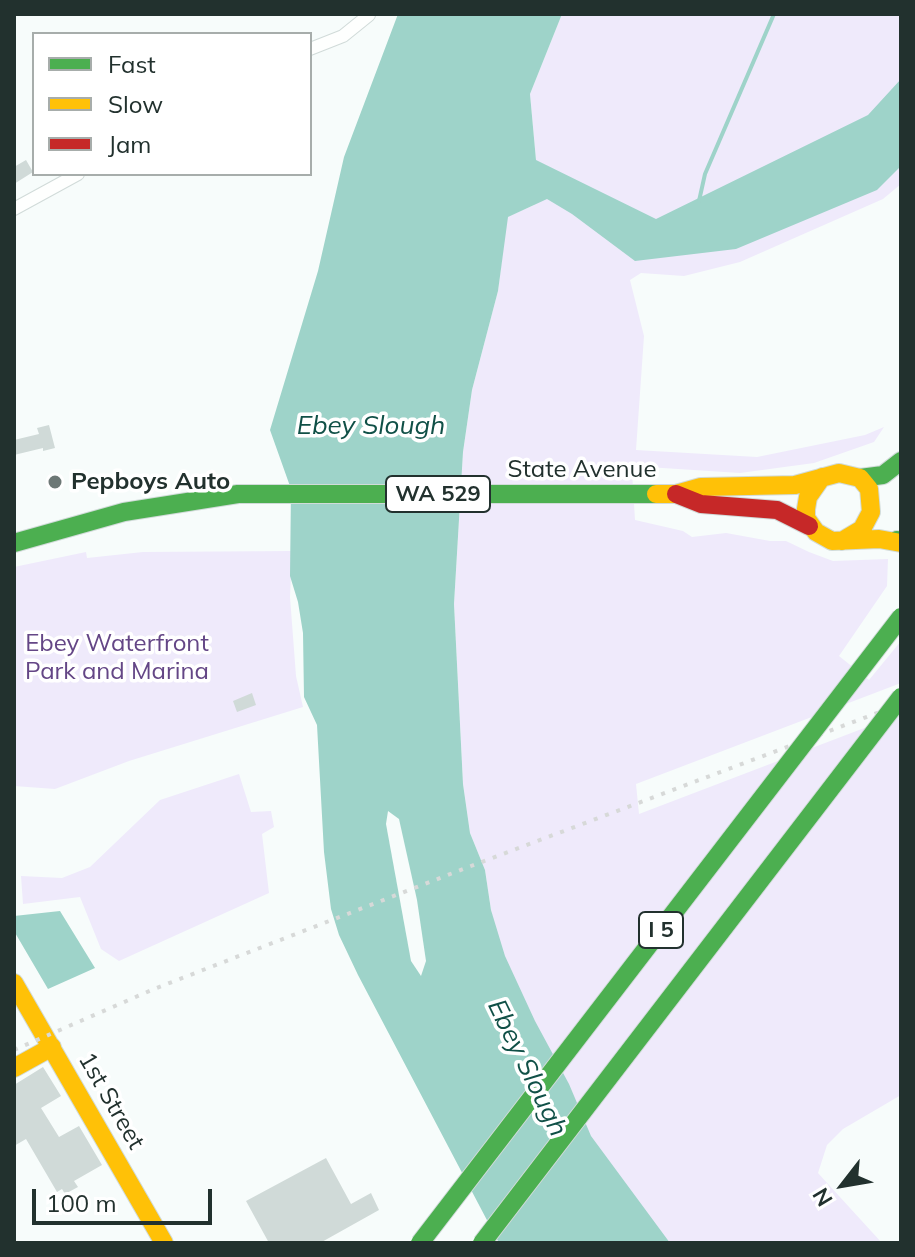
<!DOCTYPE html>
<style>
body{margin:0}
#map{position:relative;width:915px;height:1257px;overflow:hidden;background:#f7fcfb;font-family:Mulish,sans-serif}
canvas{display:block}
.frame{position:absolute;inset:0;border:16px solid #22312e;pointer-events:none}
.legend{position:absolute;left:32px;top:32px;width:280px;height:144px;box-sizing:border-box;background:#fff;border:2px solid #a7adab;margin:0;padding:10px 14px;list-style:none;font-size:24px;color:#22312e}
.legend li{display:flex;align-items:center;gap:16px;height:40px}
.legend b{width:40px;border:2px solid #a7adab}
.north{position:absolute;left:803px;top:1145px;width:80px;height:80px;-webkit-text-stroke:6px #fff;paint-order:stroke;rotate:239deg;font-size:22px;font-weight:700;line-height:32px;text-align:center;color:#22312e}
.north::after{content:'';display:block;margin:auto;width:28px;height:36px;background:#22312e;clip-path:polygon(50% 0,100% 100%,50% 72%,0 100%)}
.scale{position:absolute;left:32px;top:1189px;width:180px;height:36px;box-sizing:border-box;border:4px solid #22312e;border-top:0;padding-left:10px;font-size:24px;line-height:28px;white-space:nowrap;color:#22312e;-webkit-text-stroke:6px #fff;paint-order:stroke}
</style>
<div id="map">
<canvas width="915" height="1257"></canvas>
<div class="frame"></div>
<ul class="legend">
<li><b style="height:10px;background:#4caf50"></b>Fast</li>
<li><b style="height:10px;background:#ffc107"></b>Slow</li>
<li><b style="height:10px;background:#c62828"></b>Jam</li>
</ul>
<div class="north">N</div>
<div class="scale">100 m</div>
</div>
<script>
const g = document.querySelector('canvas').getContext('2d');
g.lineJoin = 'round';
function fill(path, color) { g.fillStyle = color; g.fill(path, 'evenodd'); }
const shape = rows => new Path2D(rows.map(r => 'M' + r).join(''));
function stroke(path, color, width, dash) { g.strokeStyle = color; g.lineWidth = width; g.lineCap = dash ? 'butt' : 'round'; g.setLineDash(dash || []); g.stroke(path); }
function label(font, color, halo, rows, align = 'center') {
  g.font = font + ' Mulish,sans-serif'; g.lineWidth = 7; g.setLineDash([]); g.textBaseline = 'middle'; g.strokeStyle = halo; g.fillStyle = color; for (const [text, x, y, turn = 0] of rows) {
    g.save(); g.translate(x, y); g.rotate((+turn || 0) * Math.PI / 180); g.textAlign = isNaN(turn) ? turn : align; if (halo) g.strokeText(text, 0, 0); g.fillText(text, 0, 0); g.restore();
  }
}
const green = shape([
 [562,14,901,14,901,184,883,199,740,262,684,276,641,273,630,280,644,336,636,450,757,457,865,435,884,427,874,442,814,463,740,473,647,467,632,472,635,520,683,531,692,537,726,533,770,541,786,541,809,552,833,561,888,559,887,586,839,656,869,680,901,641,901,683,636,784,639,814,901,714,901,1095,843,1129,827,1145,818,1173,882,1243,651,1243,620,1203,507,984,491,910,485,870,470,833,463,784,454,604,463,452,472,390,498,291,507,217,534,205,536,160,530,94],
 [292,551,290,597,296,676,303,707,129,761,55,789,14,786,14,567,86,552,87,558,143,552],
 [239,774,251,812,271,811,274,827,262,834,269,893,119,961,101,949,80,897,23,904,21,876,62,878,90,867,160,800]
]);
const water = shape([
 [398,14,562,14,530,94,536,160,656,219,868,115,901,79,901,166,877,190,736,249,635,261,572,214,547,199,508,217,498,291,472,390,463,452,454,604,463,784,470,833,485,870,491,910,505,956,535,1021,569,1084,591,1136,670,1243,499,1243,358,975,339,935,331,909,324,852,317,725,304,697,303,633,298,602,290,576,291,489,270,430,318,271,344,157],
 [60,911,95,968,48,989,14,931,14,916]
]);
const pier = shape([
 [388,811,399,819,417,900,426,961,421,976,411,961,386,824]
]);
const stream = shape([
 [699,201,705,174,774,14]
]);
const building = shape([
 [26,160,33,172,14,184,14,167],
 [49,425,55,448,43,451,43,448,14,455,14,440,39,434,37,428],
 [252,693,256,705,237,712,233,701],
 [43,1067,61,1096,41,1108,59,1137,79,1126,102,1165,74,1181,78,1187,65,1194,62,1189,57,1192,26,1139,14,1146,14,1085],
 [326,1158,351,1204,371,1193,379,1210,320,1243,269,1243,246,1201]
]);
const street = shape([
 [310,49,343,36,369,15],
 [14,209,78,174]
]);
const fast = shape([
 [860,478,883,475,901,461],
 [897,540,901,541],
 [14,543,124,512,238,494,656,494]
]);
const slow = shape([
 [822,477,808,497,806,509,806,518,816,532,832,541,879,539,901,543],
 [656,494,676,494,701,487,795,485,839,473,860,478,869,489,871,512,862,529,842,541],
 [14,983,164,1243],
 [14,1068,52,1047]
]);
const jam = shape([
 [676,494,701,504,777,510,809,526]
]);
const rail = shape([
 [14,1050,154,989,471,866,901,704]
]);
const fastBridge = shape([
 [420,1243,901,617],
 [482,1243,901,697]
]);
const markers = [
 [55,482,8,"#6d7876"]
];
const shields = [
 [438,494,104],
 [661,930,44]
];
const shieldNames = [
 ["WA 529",438,494],
 ["I 5",661,930]
];
const streetNames = [
 ["State Avenue",582,470],
 ["1st Street",111,1101,60]
];
const poiNames = [
 ["Pepboys Auto",71,482]
];
const parkNames = [
 ["Ebey Waterfront",117,644],
 ["Park and Marina",117,672]
];
const waterNames = [
 ["Ebey Slough",371,426],
 ["Ebey Slough",527,1068,64]
];
fill(green, '#efeafb');
fill(water, '#9ed3c9');
fill(pier, '#f7fcfb');
stroke(stream, '#9ed3c9', 4);
fill(building, '#d0dad8');
stroke(street, '#d1dbd9', 14);
stroke(fast, '#d1dbd9', 20);
stroke(slow, '#d1dbd9', 20);
stroke(jam, '#d1dbd9', 20);
stroke(street, '#fefffe', 12);
stroke(fast, '#4caf50', 18);
stroke(slow, '#ffc107', 18);
stroke(jam, '#c62828', 18);
stroke(rail, '#d7d9d8', 4, [4, 8]);
stroke(fastBridge, '#d1dbd9', 20, []);
stroke(fastBridge, '#4caf50', 18);
for (const [x, y, r, color] of markers) { const dot = new Path2D(); dot.arc(x, y, r, 0, 2 * Math.PI); g.fillStyle = color; g.fill(dot); stroke(dot, '#fff', 3); }
for (const [x, y, w] of shields) { const box = new Path2D(); box.roundRect(x - w / 2, y - 18, w, 36, 6); g.fillStyle = '#fff'; g.fill(box); stroke(box, '#22312e', 2); }
label('bold 22px', '#22312e', null, shieldNames);
label('24px', '#22312e', '#fff', streetNames);
label('bold 24px', '#22312e', '#fff', poiNames, 'left');
label('24px', '#644686', '#fff', parkNames);
label('italic 26px', '#105047', '#fff', waterNames);
</script>
